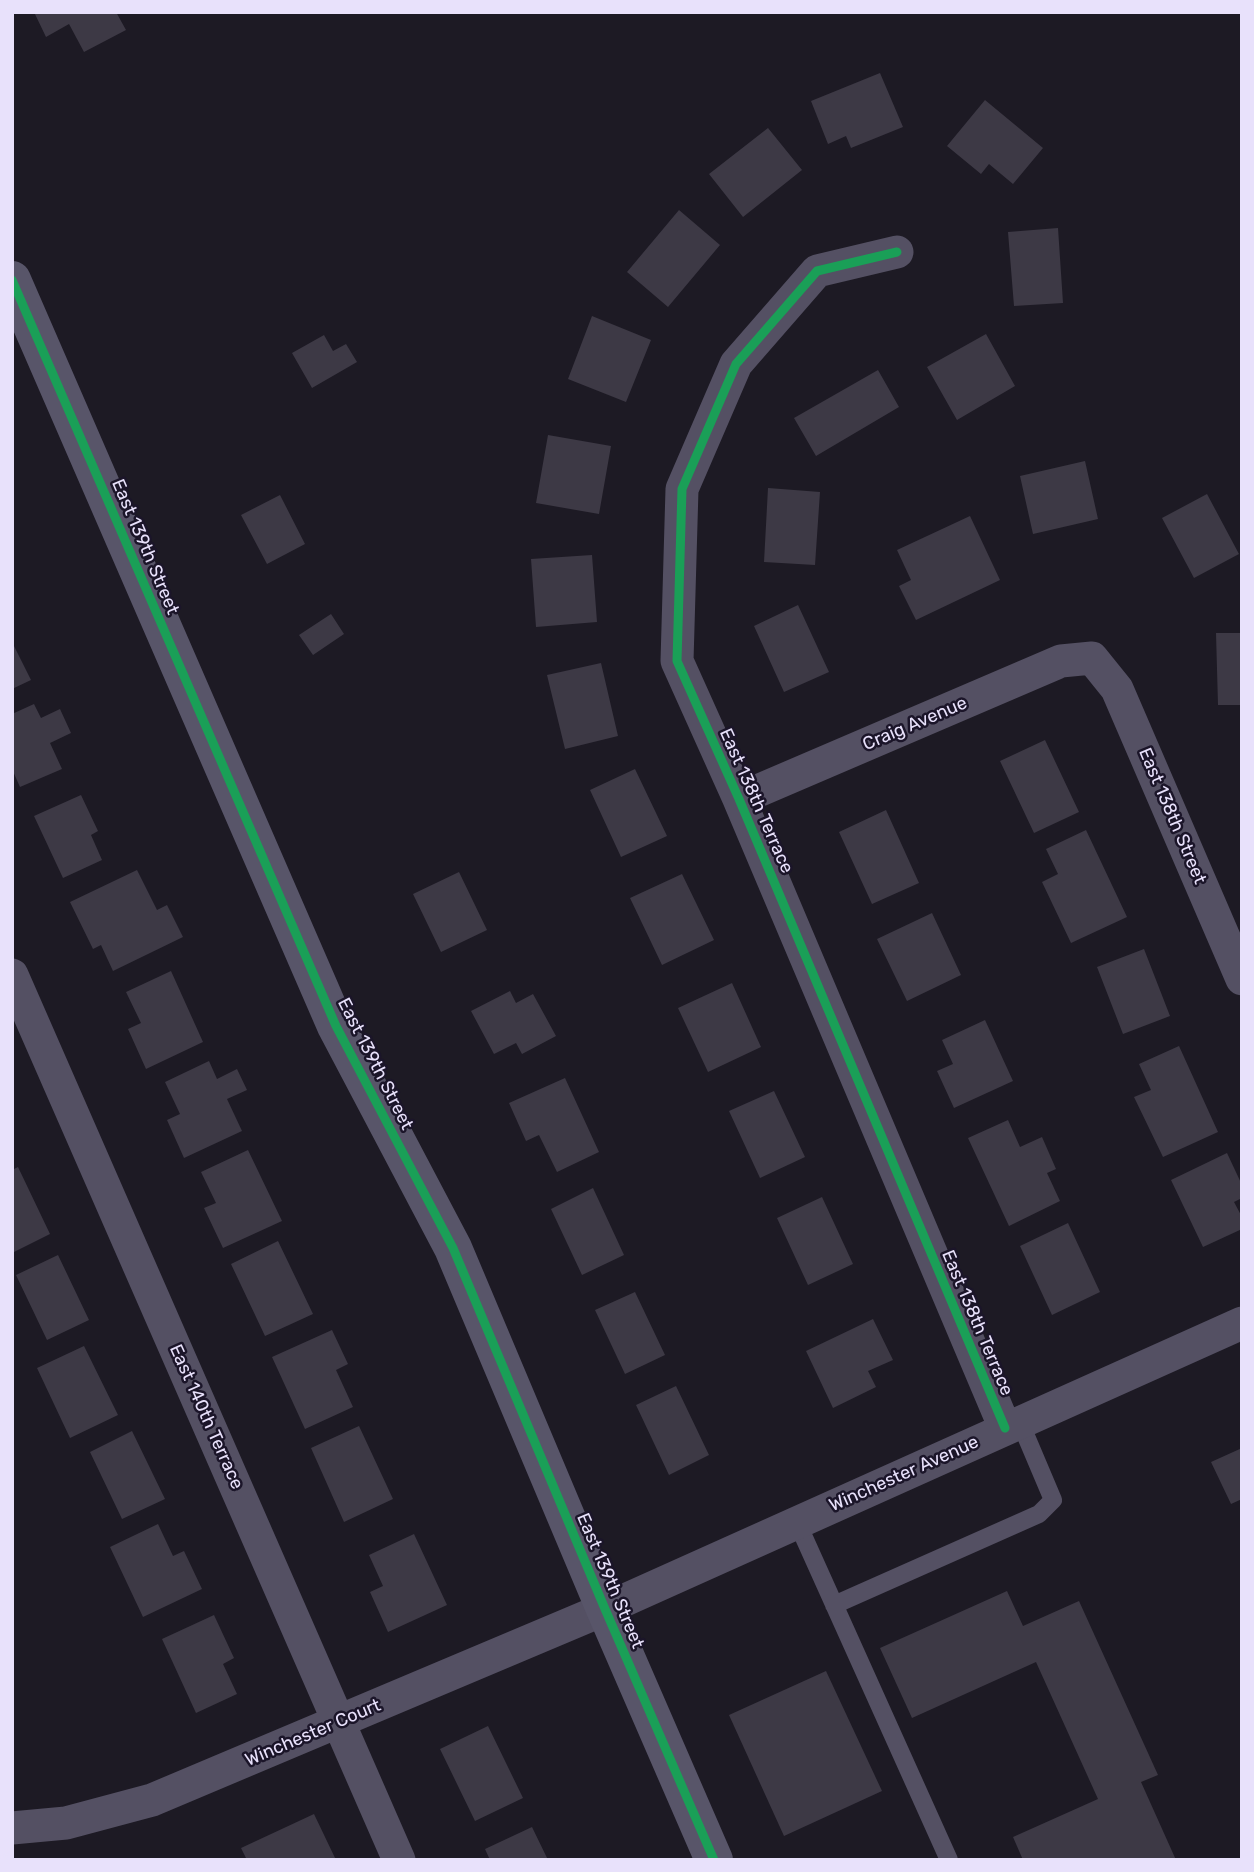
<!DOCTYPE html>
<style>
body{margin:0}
#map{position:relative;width:1254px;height:1872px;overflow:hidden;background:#1d1a24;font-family:Rubik,sans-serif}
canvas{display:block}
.frame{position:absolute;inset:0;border:14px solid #e8e1fb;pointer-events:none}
</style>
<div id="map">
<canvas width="1254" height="1872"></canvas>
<div class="frame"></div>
</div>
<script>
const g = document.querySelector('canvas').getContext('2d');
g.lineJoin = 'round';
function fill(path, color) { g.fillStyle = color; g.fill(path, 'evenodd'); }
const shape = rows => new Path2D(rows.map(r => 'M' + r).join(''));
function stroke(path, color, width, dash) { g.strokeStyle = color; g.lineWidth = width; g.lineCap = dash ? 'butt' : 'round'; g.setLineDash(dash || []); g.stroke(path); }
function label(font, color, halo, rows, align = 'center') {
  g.font = font + ' Rubik,sans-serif'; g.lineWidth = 5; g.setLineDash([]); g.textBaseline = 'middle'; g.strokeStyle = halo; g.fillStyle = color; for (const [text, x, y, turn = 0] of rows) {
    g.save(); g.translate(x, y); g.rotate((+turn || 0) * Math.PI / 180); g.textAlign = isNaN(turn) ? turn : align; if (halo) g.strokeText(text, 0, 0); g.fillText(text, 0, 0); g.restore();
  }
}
const building = shape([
 [34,12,116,12,126,30,84,52,69,24,46,37],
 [880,73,903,127,851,148,846,136,828,144,811,101],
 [985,100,1043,148,1013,184,989,164,981,174,947,146],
 [768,128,802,170,743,217,709,174],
 [679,210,720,245,668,307,627,272],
 [1058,228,1063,303,1014,306,1008,232],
 [592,316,651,340,626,402,568,379],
 [986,334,1015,386,957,420,927,367],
 [324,335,333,351,346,344,357,362,312,388,292,353],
 [878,370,899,407,816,456,794,418],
 [548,435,611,446,599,514,536,503],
 [1085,461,1098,519,1033,534,1020,476],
 [768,488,820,492,815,565,764,562],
 [1207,494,1239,554,1194,578,1162,518],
 [280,495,305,544,267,564,241,515],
 [970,516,1000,580,916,620,899,586,911,580,897,550],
 [592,555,597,622,536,627,531,559],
 [798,605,829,672,784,692,754,626],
 [331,614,344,634,313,655,299,635],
 [1216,633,1242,633,1242,705,1218,705],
 [12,642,31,680,12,689],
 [601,663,618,736,565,749,547,675],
 [34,704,41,718,60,709,71,733,50,743,62,769,20,787,12,769,12,714],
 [1045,740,1079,812,1034,833,1000,761],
 [635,769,667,836,621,857,590,790],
 [81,795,98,831,91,835,102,860,63,878,34,816],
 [886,810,919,883,872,904,839,832],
 [1086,830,1127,917,1071,943,1042,882,1058,874,1046,849],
 [137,870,157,910,167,905,183,937,113,971,101,945,93,949,70,902],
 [459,872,487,930,441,952,413,894],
 [682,874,714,940,662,965,630,898],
 [932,913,961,975,907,1001,877,939],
 [1144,949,1170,1016,1123,1034,1097,967],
 [171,971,203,1042,146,1069,128,1029,141,1023,126,992],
 [732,983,761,1047,708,1072,678,1008],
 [510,991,516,1003,533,994,556,1036,522,1054,516,1043,494,1054,471,1011],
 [985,1020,1013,1081,954,1108,937,1071,953,1064,942,1040],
 [1179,1046,1218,1132,1163,1157,1134,1097,1151,1090,1139,1064],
 [209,1061,217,1079,237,1069,247,1090,227,1099,242,1131,184,1158,167,1120,180,1114,165,1082],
 [565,1078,599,1152,557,1172,539,1135,526,1141,509,1103],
 [774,1091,805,1157,760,1178,729,1111],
 [1008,1120,1020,1147,1042,1137,1056,1169,1047,1173,1060,1201,1009,1226,968,1138],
 [248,1150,282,1221,223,1248,204,1208,216,1203,201,1172],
 [1227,1153,1242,1185,1242,1198,1234,1202,1242,1217,1242,1229,1203,1247,1171,1180],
 [18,1167,50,1234,12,1253,12,1170],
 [593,1188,624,1255,582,1275,551,1209],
 [822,1197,853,1264,808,1285,777,1218],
 [1068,1223,1100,1292,1052,1315,1020,1246],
 [278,1241,313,1314,265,1336,231,1264],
 [58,1255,89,1320,47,1340,16,1275],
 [635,1292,665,1355,625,1374,595,1310],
 [873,1319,893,1360,868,1371,876,1387,833,1408,806,1351],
 [332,1330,348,1364,336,1370,353,1407,305,1429,272,1357],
 [84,1346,118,1415,70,1438,37,1368],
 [676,1386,709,1455,669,1475,636,1405],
 [359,1426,393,1499,344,1522,311,1448],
 [132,1431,165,1499,122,1519,90,1452],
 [1242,1448,1242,1499,1231,1504,1211,1462],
 [158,1524,173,1556,184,1551,202,1589,143,1617,110,1547],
 [414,1534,447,1605,388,1632,370,1592,383,1586,369,1555],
 [1007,1591,1023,1626,1079,1601,1158,1775,1141,1782,1176,1860,1023,1860,1013,1837,1098,1799,1036,1662,912,1718,880,1648],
 [214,1615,234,1658,223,1664,237,1694,196,1713,162,1639],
 [826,1671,882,1791,784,1836,729,1715],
 [488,1726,523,1798,475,1821,440,1749],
 [314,1814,336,1860,247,1860,241,1848],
 [532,1827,548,1860,490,1860,485,1849]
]);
const lane = shape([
 [797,1522,949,1860],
 [834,1605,1039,1514,1053,1500,1020,1422]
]);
const street = shape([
 [897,252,817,271,736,364,682,489,677,661,739,799,1005,1428],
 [739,799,1061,661,1092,658,1117,689,1242,979],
 [12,975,399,1860],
 [12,1828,66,1823,152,1800,605,1609,1242,1323]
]);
const secondary = shape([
 [12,280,336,1026,453,1248,605,1609,714,1860]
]);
const cycleway = shape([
 [897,252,817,271,736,364,682,489,677,661,739,799,1005,1428],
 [12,280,336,1026,453,1248,605,1609,714,1860]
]);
const streetNames = [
 ["East 139th Street",145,547,67],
 ["Craig Avenue",915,724,-23],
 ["East 138th Terrace",756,801,66],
 ["East 138th Street",1172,816,67],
 ["East 139th Street",375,1064,63],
 ["East 138th Terrace",977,1323,67],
 ["East 140th Terrace",206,1417,66],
 ["Winchester Avenue",904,1474,-24],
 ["East 139th Street",610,1581,67],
 ["Winchester Court",313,1733,-23]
];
fill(building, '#3d3945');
stroke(lane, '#545063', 18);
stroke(street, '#545063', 33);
stroke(secondary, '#585569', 38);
stroke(cycleway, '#1a9f57', 9);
label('18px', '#e8e1fb', '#1b1529', streetNames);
</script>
